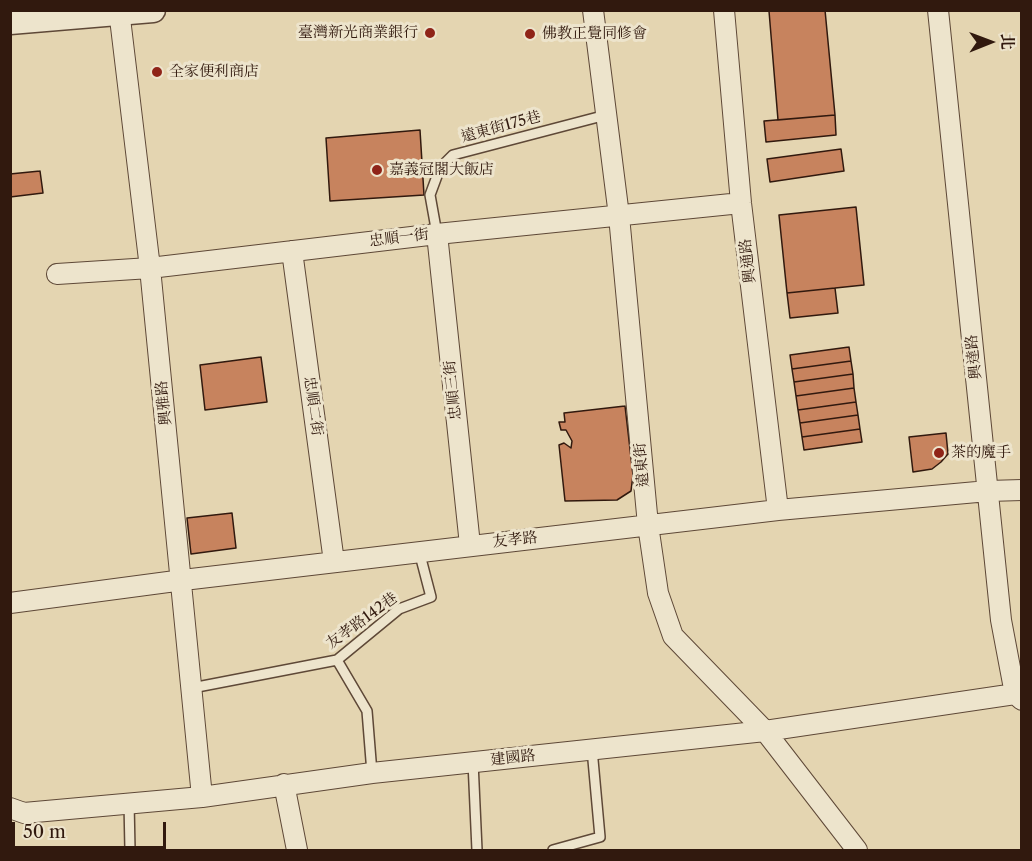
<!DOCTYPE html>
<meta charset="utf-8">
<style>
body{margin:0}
#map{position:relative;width:1032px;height:861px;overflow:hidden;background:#e4d5b1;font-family:"Libre Caslon Text","Noto Serif TC",serif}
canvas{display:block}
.frame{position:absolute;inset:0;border:12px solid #31190e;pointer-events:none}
.north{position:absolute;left:960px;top:12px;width:60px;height:60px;-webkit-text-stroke:4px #ede4cc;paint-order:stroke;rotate:89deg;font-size:16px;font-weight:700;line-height:24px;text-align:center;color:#31190e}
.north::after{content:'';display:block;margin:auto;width:21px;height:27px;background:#31190e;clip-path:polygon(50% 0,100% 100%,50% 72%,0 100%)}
.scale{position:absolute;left:12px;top:822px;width:154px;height:27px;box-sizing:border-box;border:3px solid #31190e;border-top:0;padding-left:8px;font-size:18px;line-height:21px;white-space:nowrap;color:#31190e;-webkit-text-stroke:4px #ede4cc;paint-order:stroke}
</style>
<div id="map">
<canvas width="1032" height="861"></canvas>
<div class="frame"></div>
<div class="north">北</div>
<div class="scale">50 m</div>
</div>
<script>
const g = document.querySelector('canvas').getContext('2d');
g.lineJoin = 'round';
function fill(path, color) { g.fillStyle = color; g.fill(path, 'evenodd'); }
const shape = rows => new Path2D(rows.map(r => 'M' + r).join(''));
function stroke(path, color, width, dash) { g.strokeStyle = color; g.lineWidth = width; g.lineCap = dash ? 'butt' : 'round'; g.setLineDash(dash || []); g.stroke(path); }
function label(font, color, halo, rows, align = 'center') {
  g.font = font + ' "Libre Caslon Text","Noto Serif TC",serif'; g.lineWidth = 6; g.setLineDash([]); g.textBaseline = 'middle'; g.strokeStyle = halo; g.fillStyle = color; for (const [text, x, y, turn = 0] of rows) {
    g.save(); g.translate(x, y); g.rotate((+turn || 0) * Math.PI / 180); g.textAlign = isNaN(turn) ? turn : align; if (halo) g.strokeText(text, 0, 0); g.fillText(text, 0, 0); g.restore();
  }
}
const building = shape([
 [825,10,835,115,778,120,769,11,825,10],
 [835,115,836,135,766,142,764,121,835,115],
 [420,130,424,195,330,201,326,138,420,130],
 [841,149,844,171,770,182,767,159,841,149],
 [40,171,43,193,10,197,10,174,40,171],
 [856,207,864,285,787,293,779,215,856,207],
 [835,288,838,313,790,318,787,293,835,288],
 [849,347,851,361,792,369,790,355,849,347],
 [261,357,267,402,205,410,200,365,261,357],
 [851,361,853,374,794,382,792,369,851,361],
 [853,374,854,388,796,396,794,382,853,374],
 [854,388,856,402,798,410,796,396,854,388],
 [856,402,858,415,800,423,798,410,856,402],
 [625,406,633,475,631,491,617,500,565,501,559,445,564,443,571,448,572,441,566,430,561,430,559,422,565,422,564,413,625,406],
 [858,415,860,429,802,437,800,423,858,415],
 [860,429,862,442,804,450,802,437,860,429],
 [946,433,948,454,941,462,932,469,913,472,909,437,946,433],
 [232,513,236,548,191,554,187,518,232,513]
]);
const service = shape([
 [437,234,430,195,440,168,453,155,606,115],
 [337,660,367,711,372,773],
 [192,688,337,660,399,609,431,597,419,551],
 [473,762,477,850],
 [129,802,130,850],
 [553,850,600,837,592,749]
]);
const minor = shape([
 [119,10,150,268,202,797],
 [593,10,619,216,648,525,658,593,673,636,765,731,857,850],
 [724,10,741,203,778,510],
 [938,10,1001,620,1015,694,1022,700],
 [437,234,470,545],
 [292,251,334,562],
 [57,274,150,268,437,234,741,203],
 [10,603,183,580,778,510,988,491,1022,490],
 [284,784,297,850],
 [10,808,24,813,202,797,372,773,765,731,1015,694]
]);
const tertiary = shape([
 [10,22,153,10]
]);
const markers = [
 [430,33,6,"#8f2418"],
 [530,34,6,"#8f2418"],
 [157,72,6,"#8f2418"],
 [377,170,6,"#8f2418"],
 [939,453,6,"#8f2418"]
];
const poiNames = [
 ["臺灣新光商業銀行",418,33,"right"],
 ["佛教正覺同修會",542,34],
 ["全家便利商店",169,72],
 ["嘉義冠閣大飯店",389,170],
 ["茶的魔手",951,453]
];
const streetNames = [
 ["遠東街175巷",501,127,-15],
 ["忠順一街",399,238,-7],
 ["興通路",748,261,-97],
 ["興達路",974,357,-96],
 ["忠順三街",453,390,-96],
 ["興雅路",164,403,-96],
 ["忠順二街",313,406,82],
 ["遠東街",642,465,-95],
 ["友孝路",515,540,-6],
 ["友孝路142巷",362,621,-36],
 ["建國路",513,758,-6]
];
fill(building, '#c7835e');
stroke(building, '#31190e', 1.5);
stroke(service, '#5e4837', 12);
stroke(minor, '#5e4837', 22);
stroke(tertiary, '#5e4837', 27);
stroke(service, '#ede4cc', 9);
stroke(minor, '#ede4cc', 20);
stroke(tertiary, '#ede4cc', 24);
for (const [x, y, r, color] of markers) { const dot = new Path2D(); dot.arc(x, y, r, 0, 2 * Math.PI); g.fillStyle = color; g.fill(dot); stroke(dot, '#ede4cc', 2); }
label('15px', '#31190e', '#ede4cc', poiNames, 'left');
label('15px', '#31190e', '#ede4cc', streetNames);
</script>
